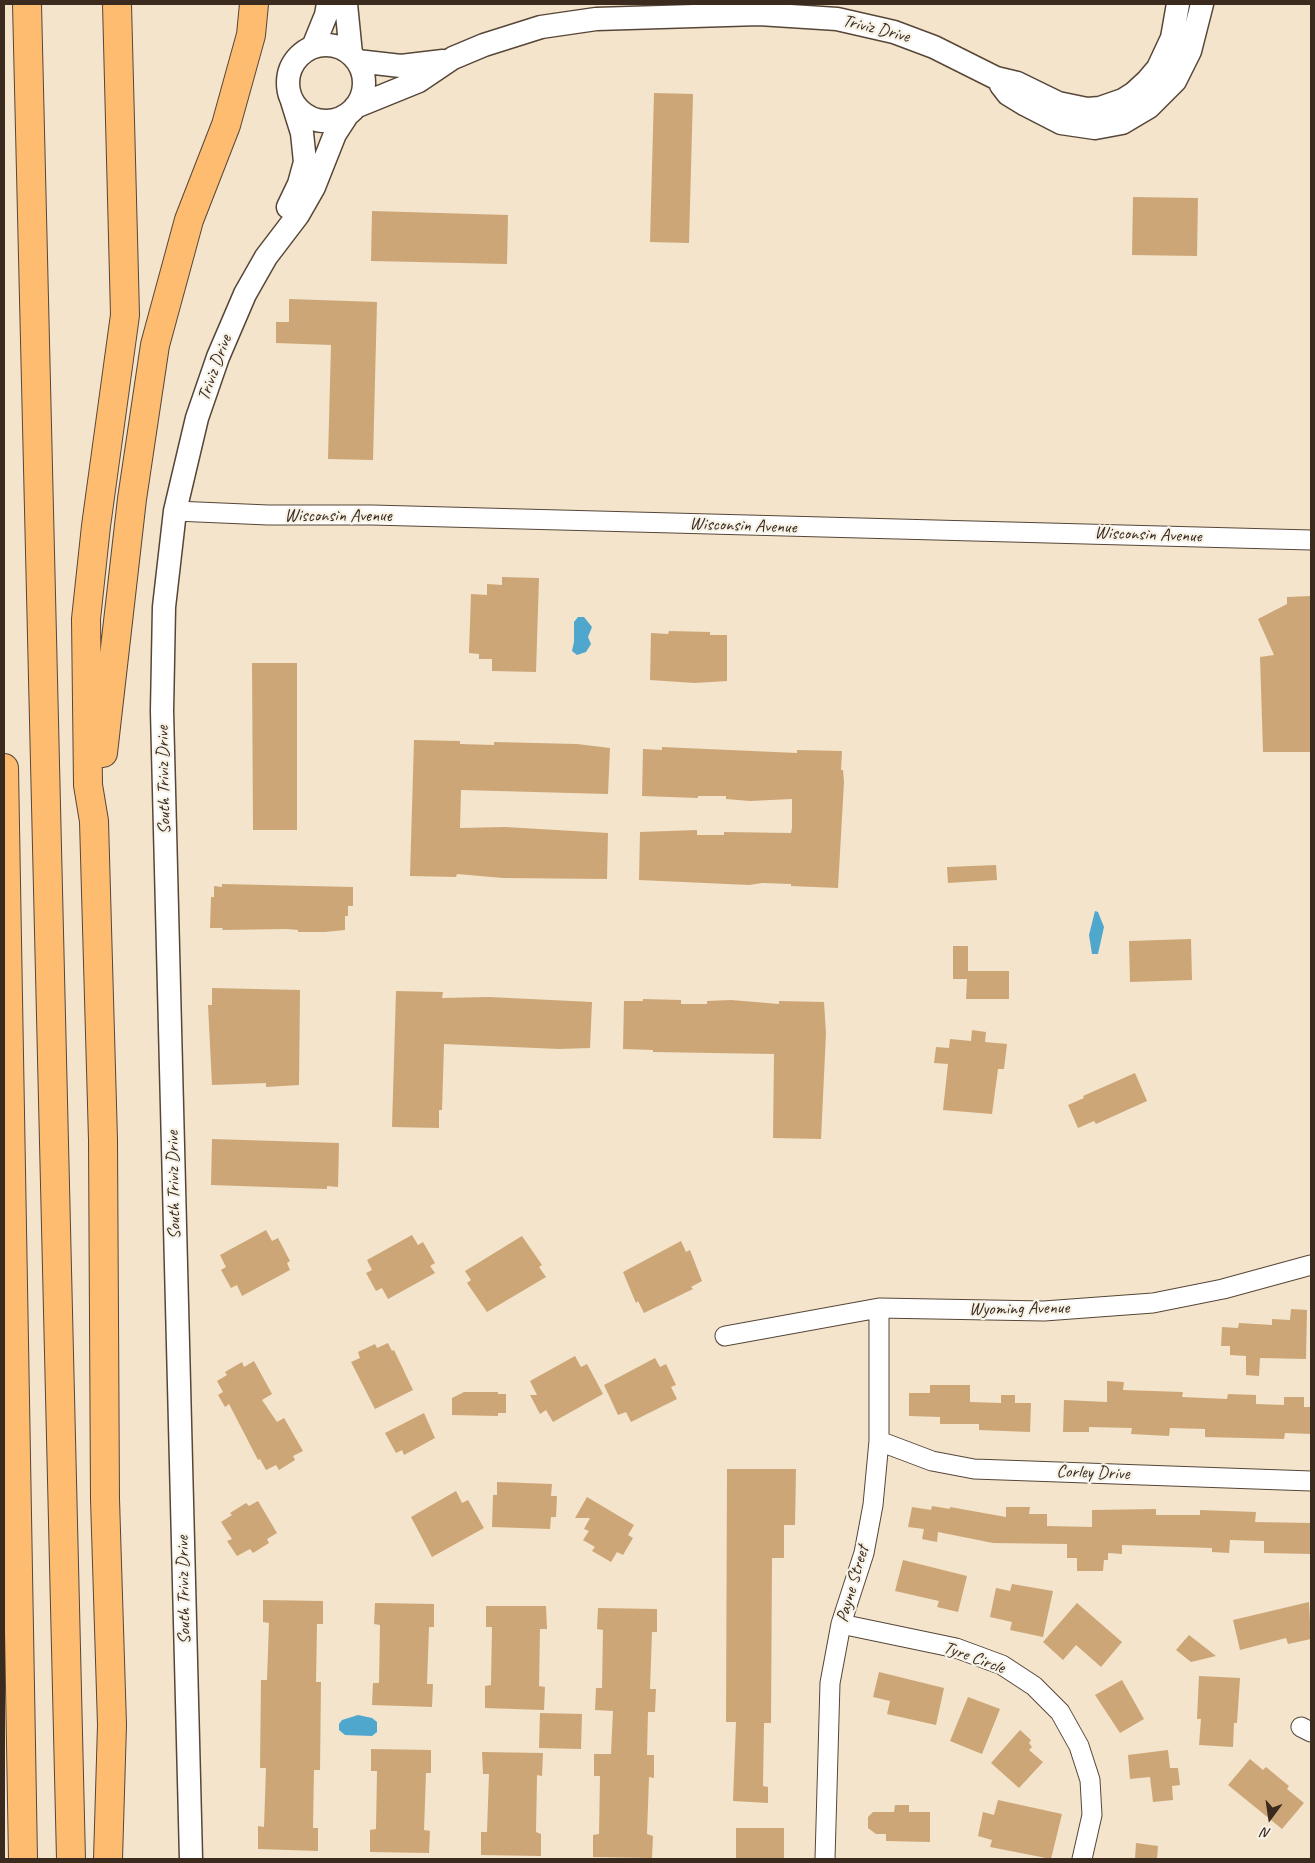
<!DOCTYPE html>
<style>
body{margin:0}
#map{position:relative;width:1315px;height:1863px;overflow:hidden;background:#f3e4cb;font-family:Caveat,sans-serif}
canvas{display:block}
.frame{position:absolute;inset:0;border:5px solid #3b2a1e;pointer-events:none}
.north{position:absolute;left:1245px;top:1793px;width:50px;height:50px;-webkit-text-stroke:4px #f7f3e8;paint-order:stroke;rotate:194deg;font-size:14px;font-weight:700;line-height:20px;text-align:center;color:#3b2a1e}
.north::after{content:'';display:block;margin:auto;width:18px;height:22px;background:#3b2a1e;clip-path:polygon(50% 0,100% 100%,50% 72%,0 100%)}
</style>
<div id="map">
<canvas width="1315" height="1863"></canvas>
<div class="frame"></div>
<div class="north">N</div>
</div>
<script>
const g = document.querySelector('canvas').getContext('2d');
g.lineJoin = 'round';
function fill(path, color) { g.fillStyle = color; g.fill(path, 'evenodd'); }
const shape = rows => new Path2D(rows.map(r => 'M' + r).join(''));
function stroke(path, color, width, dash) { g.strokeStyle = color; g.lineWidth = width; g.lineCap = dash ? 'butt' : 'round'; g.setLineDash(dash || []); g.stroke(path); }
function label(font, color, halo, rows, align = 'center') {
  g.font = font + ' Caveat,sans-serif'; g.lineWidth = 4.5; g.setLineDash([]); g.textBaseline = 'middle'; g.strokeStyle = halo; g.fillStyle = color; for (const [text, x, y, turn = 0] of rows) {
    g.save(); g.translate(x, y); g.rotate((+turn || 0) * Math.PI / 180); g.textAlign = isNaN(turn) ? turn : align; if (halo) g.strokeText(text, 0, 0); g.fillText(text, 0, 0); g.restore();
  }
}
const water = shape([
 [578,617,584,617,592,627,588,637,591,644,586,652,577,655,572,651,574,642,574,622],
 [1095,911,1098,912,1104,927,1098,954,1092,954,1089,935],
 [358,1715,372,1718,377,1722,377,1732,372,1736,345,1735,339,1730,339,1724,342,1720]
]);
const building = shape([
 [654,93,693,94,689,243,650,242],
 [1133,197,1198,198,1197,256,1132,255],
 [372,211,508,215,507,264,371,261],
 [289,299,377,302,373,460,328,459,331,345,276,343,276,322,289,322],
 [502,577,539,578,536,672,492,671,492,659,479,659,479,654,469,653,471,594,487,595,487,584,502,585],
 [1311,596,1311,752,1263,752,1260,657,1274,655,1258,619,1287,604,1287,597],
 [669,631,710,632,710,635,727,635,727,681,695,683,650,680,651,633,668,634],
 [252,663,297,663,297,830,253,830],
 [414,740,460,741,460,744,494,745,494,742,577,744,610,748,608,794,461,790,460,828,505,827,608,833,607,879,503,878,457,874,456,877,410,876],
 [662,747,797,753,797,750,842,751,841,770,843,770,844,782,838,888,791,886,791,884,762,883,749,885,639,880,640,832,697,830,697,835,724,835,724,832,791,833,792,828,792,799,750,801,726,799,726,796,698,796,698,798,642,796,643,749,662,750],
 [996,865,997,880,948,883,947,867],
 [222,884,353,887,353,906,348,906,348,916,345,916,345,930,325,932,298,932,298,930,287,929,222,930,223,928,210,928,211,897,214,897,214,886,222,887],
 [1191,939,1192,980,1130,982,1129,941],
 [953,946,968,946,968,971,1009,971,1009,999,966,999,967,979,953,979],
 [212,988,300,990,299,1085,266,1087,266,1083,212,1085,208,1005,212,1005],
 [396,991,443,992,442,998,489,997,592,1002,590,1048,559,1049,444,1044,442,1110,439,1110,439,1128,392,1127],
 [643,999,681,1000,681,1004,707,1004,707,1001,731,1000,779,1004,779,1001,824,1002,826,1033,821,1139,773,1138,774,1054,653,1052,653,1050,623,1049,624,1001,643,1001],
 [972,1030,986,1032,985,1042,1007,1044,1004,1069,998,1069,992,1114,943,1110,948,1064,934,1063,936,1047,949,1048,950,1039,971,1041],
 [1135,1073,1147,1101,1096,1124,1094,1121,1078,1128,1068,1105,1084,1098,1083,1096],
 [212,1139,339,1143,338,1187,327,1186,327,1189,211,1185],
 [266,1230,272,1241,278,1238,290,1261,287,1263,290,1270,242,1296,237,1285,231,1288,221,1270,226,1267,220,1255],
 [412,1235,418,1245,423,1242,435,1263,430,1266,435,1273,388,1299,382,1288,376,1291,366,1273,372,1270,367,1260],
 [522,1236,542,1265,539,1267,546,1277,487,1312,467,1283,471,1280,465,1271],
 [681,1241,686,1252,690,1250,702,1281,691,1287,693,1289,644,1313,638,1301,636,1303,623,1272],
 [1291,1309,1307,1310,1306,1359,1260,1358,1259,1376,1246,1375,1246,1356,1230,1355,1230,1346,1221,1346,1222,1327,1238,1328,1239,1323,1272,1325,1272,1319,1290,1320],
 [388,1343,392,1351,394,1350,413,1390,375,1409,351,1362,360,1358,358,1352,375,1344,377,1348],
 [575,1356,581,1367,587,1364,603,1394,553,1422,546,1410,540,1414,530,1395,537,1395,530,1381],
 [655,1358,660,1367,666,1364,676,1385,671,1387,677,1399,631,1422,626,1412,618,1415,604,1385],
 [254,1361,272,1394,262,1400,277,1422,284,1418,303,1451,293,1456,295,1460,279,1470,276,1465,266,1470,260,1459,258,1460,229,1404,225,1407,218,1395,223,1392,217,1381,227,1375,225,1372,242,1362,244,1367],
 [1107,1381,1124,1382,1123,1390,1183,1392,1182,1397,1227,1399,1228,1394,1256,1395,1256,1404,1284,1405,1284,1397,1304,1397,1304,1407,1311,1407,1311,1434,1285,1433,1284,1439,1205,1437,1205,1429,1170,1428,1169,1436,1131,1434,1132,1428,1089,1427,1089,1432,1063,1432,1064,1400,1107,1402],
 [930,1385,970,1385,970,1402,1001,1403,1001,1395,1015,1395,1015,1403,1031,1403,1030,1432,979,1430,979,1424,940,1424,940,1417,909,1416,909,1393,930,1393],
 [464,1392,498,1392,498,1394,506,1394,506,1413,498,1413,498,1416,452,1415,452,1398],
 [424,1413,435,1438,404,1455,402,1450,396,1453,385,1433],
 [727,1469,796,1469,795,1525,784,1525,784,1558,772,1558,771,1723,764,1723,763,1786,768,1787,768,1803,733,1801,736,1722,726,1722],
 [497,1482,552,1484,551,1496,557,1496,556,1517,551,1517,550,1529,492,1527,493,1495,497,1495],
 [456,1491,462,1503,468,1500,484,1528,432,1557,411,1517],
 [587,1497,634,1525,628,1535,633,1538,623,1555,617,1552,611,1562,592,1551,595,1547,583,1540,589,1531,584,1529,590,1518,575,1518],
 [258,1501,277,1533,267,1539,269,1543,253,1553,250,1549,237,1556,227,1541,232,1539,221,1522,232,1515,230,1513,246,1503,249,1506],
 [932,1506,950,1509,950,1507,1006,1517,1006,1507,1030,1507,1029,1514,1047,1514,1047,1526,1092,1527,1092,1510,1156,1509,1156,1515,1200,1515,1200,1510,1256,1512,1255,1522,1311,1523,1311,1554,1264,1553,1264,1541,1230,1540,1229,1553,1212,1552,1212,1548,1122,1545,1122,1554,1108,1553,1108,1560,1104,1560,1103,1571,1077,1571,1077,1558,1067,1558,1067,1544,993,1543,938,1532,937,1542,922,1539,924,1529,908,1527,912,1507,931,1510],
 [903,1560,967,1576,958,1612,937,1607,939,1601,895,1591],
 [1012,1584,1053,1591,1043,1637,1010,1630,1012,1622,990,1617,996,1588,1010,1591],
 [263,1600,323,1601,323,1624,317,1624,316,1682,321,1682,320,1770,314,1770,313,1828,318,1828,318,1851,258,1849,258,1826,264,1827,266,1768,260,1768,261,1680,267,1680,269,1623,263,1622],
 [1309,1602,1311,1639,1288,1644,1286,1638,1240,1650,1233,1620],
 [375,1603,434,1604,434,1627,429,1627,427,1684,433,1684,432,1707,372,1705,373,1683,379,1683,380,1625,374,1624],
 [1077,1603,1122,1642,1101,1667,1076,1645,1063,1660,1043,1642],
 [486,1606,546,1606,547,1629,540,1629,539,1686,545,1687,544,1710,485,1708,485,1686,491,1685,492,1627,486,1627],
 [598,1608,657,1609,657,1632,652,1632,650,1689,656,1689,655,1712,648,1712,647,1755,654,1755,654,1778,649,1777,647,1834,653,1836,652,1858,593,1857,593,1835,599,1834,600,1776,594,1776,594,1754,611,1754,613,1711,595,1710,596,1688,602,1688,603,1630,597,1629],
 [1189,1635,1216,1656,1191,1662,1176,1650],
 [879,1672,944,1688,936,1725,887,1714,890,1701,873,1697],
 [1199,1676,1240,1678,1237,1723,1234,1723,1233,1747,1199,1745,1201,1719,1197,1719],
 [1122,1680,1144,1719,1120,1733,1095,1695],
 [968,1697,1000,1709,982,1754,950,1741],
 [540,1713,582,1714,581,1749,539,1748],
 [1020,1730,1031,1740,1029,1743,1032,1747,1029,1750,1043,1762,1019,1788,991,1763],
 [371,1749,431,1750,431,1773,426,1773,424,1830,430,1831,429,1853,370,1852,370,1830,376,1829,377,1771,371,1771],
 [1168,1750,1170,1768,1178,1768,1180,1785,1172,1786,1173,1800,1153,1802,1150,1777,1130,1779,1128,1755],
 [482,1752,543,1753,542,1776,537,1775,536,1832,541,1834,541,1856,481,1855,481,1832,487,1832,489,1774,483,1774],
 [1250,1759,1263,1770,1266,1767,1289,1786,1287,1789,1304,1803,1282,1829,1228,1785],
 [998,1800,1062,1814,1051,1859,990,1847,992,1840,978,1836,983,1812,994,1815],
 [895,1805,909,1805,909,1812,930,1812,930,1842,886,1841,886,1834,876,1834,868,1828,868,1817,873,1812,894,1812],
 [736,1828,784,1828,784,1859,736,1859],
 [1136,1843,1158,1846,1157,1859,1135,1859]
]);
const minor = shape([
 [175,511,268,515,372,515,1311,540],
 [725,1336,879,1308,1044,1311,1153,1303,1223,1289,1311,1265],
 [879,1441,932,1461,974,1469,1311,1481],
 [841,1624,956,1648,1002,1665,1034,1686,1060,1712,1079,1746,1090,1780,1092,1815,1082,1859],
 [1301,1727,1311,1732],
 [825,1859,830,1683,841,1624,864,1553,873,1505,879,1441,879,1308]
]);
const tertiary = shape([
 [346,4,351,54],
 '288 83a38 38 0 1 1 76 0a38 38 0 1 1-76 0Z',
 [313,47,326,15,328,4],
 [357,61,401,66,443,61],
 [1001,85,1008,94,1026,105,1061,123,1095,128,1122,123,1149,107,1175,81,1190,51,1202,4],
 [355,107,419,81,453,58,484,45,541,27,596,19,759,14,837,19,894,32,934,47,996,78,1017,83,1058,103,1087,109,1100,108,1123,100,1134,93,1147,81,1158,68,1172,38,1178,4],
 [288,207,299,184,305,162,302,133,292,101],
 [191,1859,162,711,164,607,175,511,197,418,218,357,245,294,266,257,298,215,314,187,335,134,348,114]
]);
const motorway = shape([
 [27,4,71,1859],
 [103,753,132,499,155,345,189,220,226,125,251,35,254,4],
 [4,768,23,1859],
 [108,1859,112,1725,105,1499,103,1140,94,821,88,785,86,619,96,526,125,315,117,4]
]);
const streetNames = [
 ["Triviz Drive",876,29,14],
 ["Triviz Drive",215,368,-70],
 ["Wisconsin Avenue",338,516],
 ["Wisconsin Avenue",743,526,2],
 ["Wisconsin Avenue",1148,535,2],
 ["South Triviz Drive",164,780,-91],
 ["South Triviz Drive",174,1185,-91],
 ["Wyoming Avenue",1019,1309,-1],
 ["Corley Drive",1093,1473,2],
 ["Payne Street",853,1584,-74],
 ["South Triviz Drive",184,1590,-91],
 ["Tyre Circle",974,1658,20]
];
fill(water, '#50a7cd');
fill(building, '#cda677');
stroke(minor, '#574638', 21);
stroke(tertiary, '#574638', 25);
stroke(motorway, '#574638', 30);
stroke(minor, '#fff', 19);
stroke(tertiary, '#fff', 22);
stroke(motorway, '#febc70', 28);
label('18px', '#3b2a1e', '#f7f3e8', streetNames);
</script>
